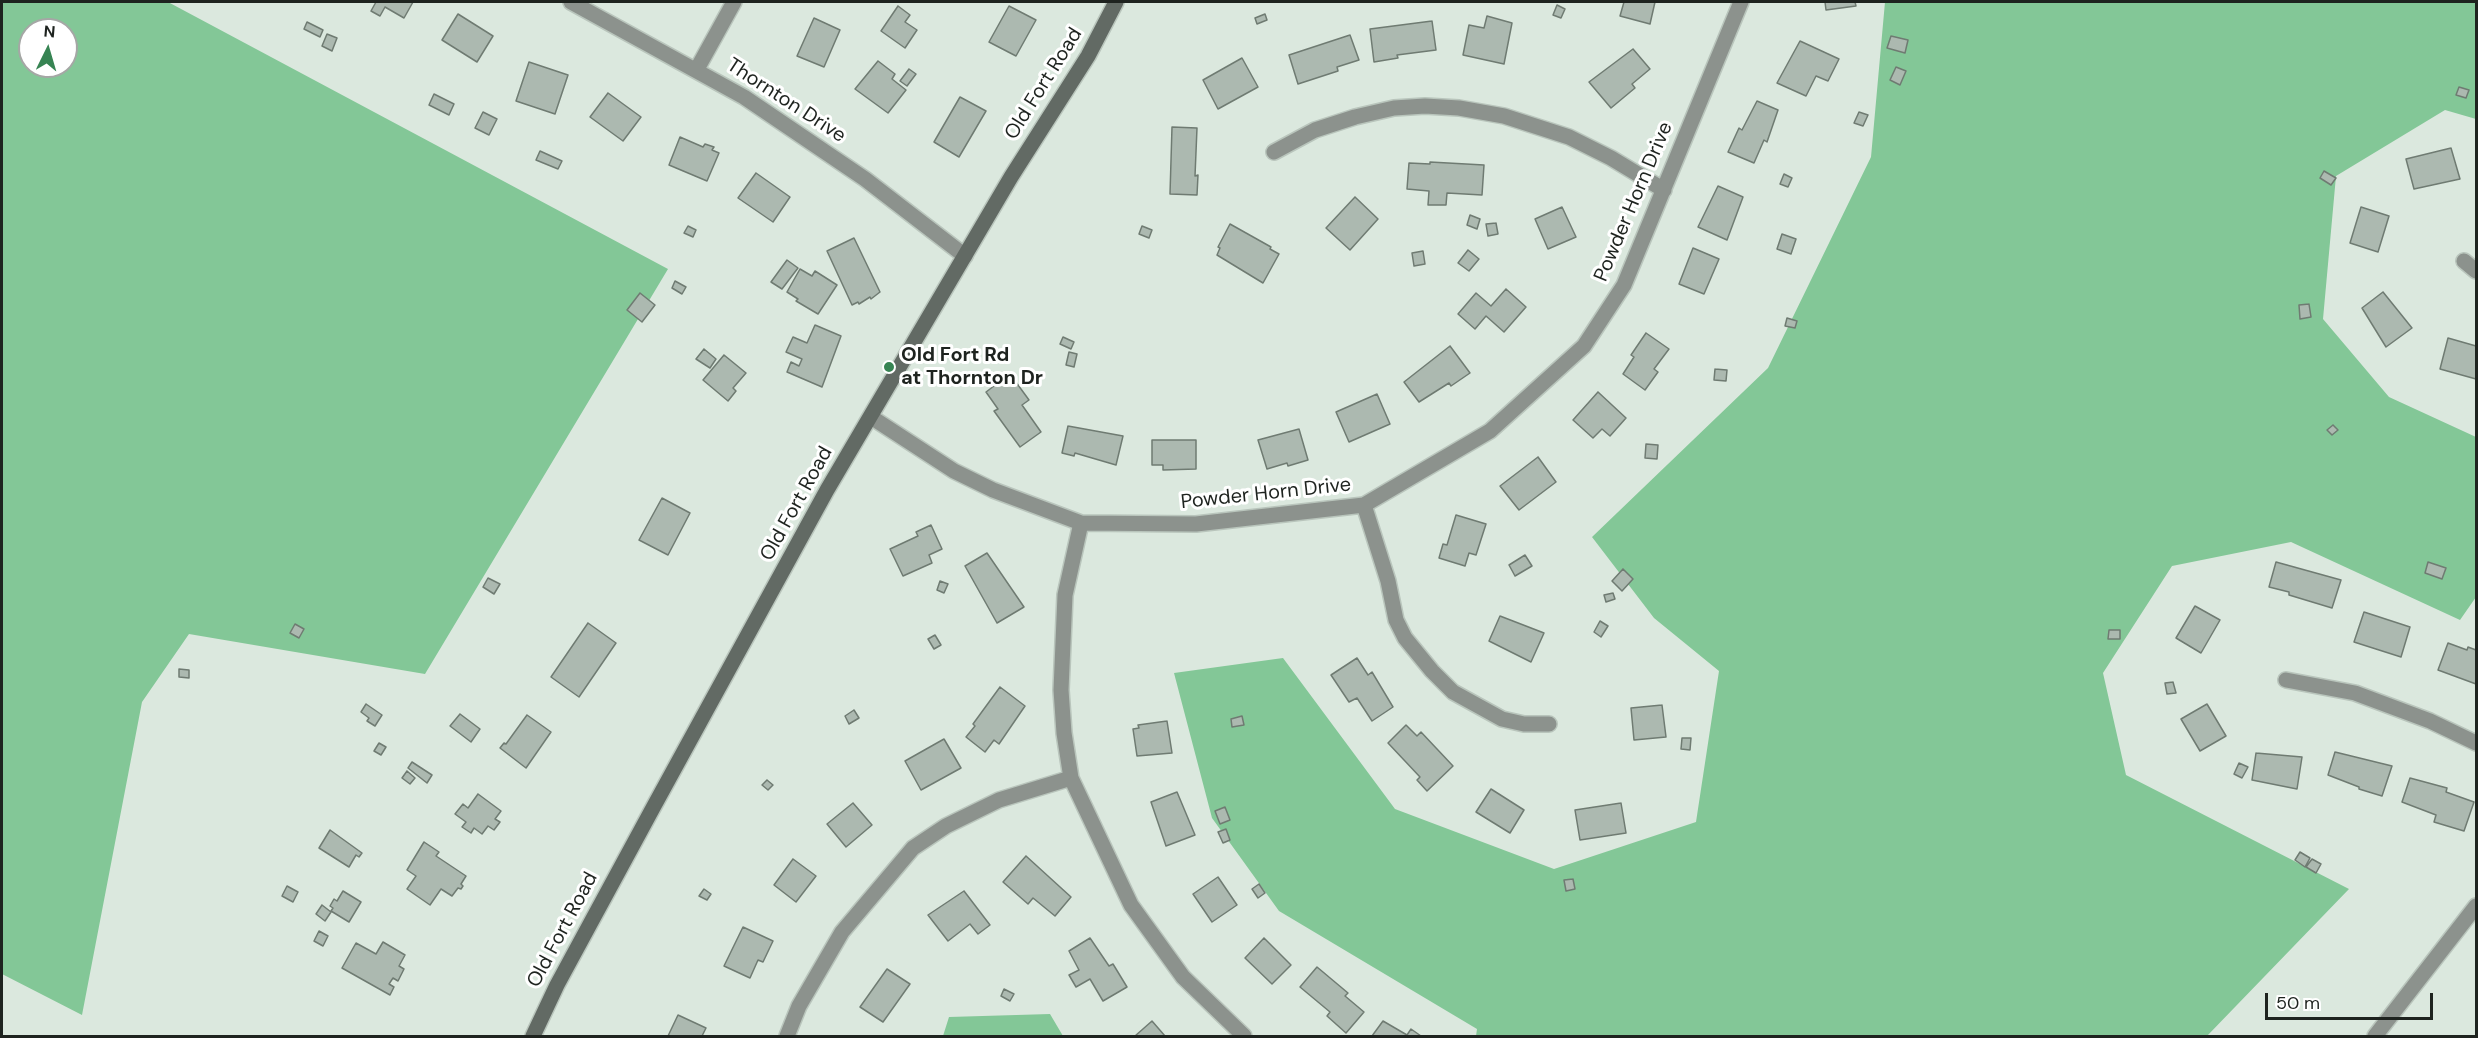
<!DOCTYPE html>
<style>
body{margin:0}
#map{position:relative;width:2478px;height:1038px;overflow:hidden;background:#dbe8de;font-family:"DM Sans",sans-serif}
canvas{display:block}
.frame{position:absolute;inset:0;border:3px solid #1e231f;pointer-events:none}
.north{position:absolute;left:18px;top:18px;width:60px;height:60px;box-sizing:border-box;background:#fff;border:2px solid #a5a7a5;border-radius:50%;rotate:5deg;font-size:16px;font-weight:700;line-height:24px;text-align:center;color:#1e231f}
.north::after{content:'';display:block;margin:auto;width:21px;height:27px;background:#378453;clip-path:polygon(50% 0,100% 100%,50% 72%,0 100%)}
.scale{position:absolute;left:2265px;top:993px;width:168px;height:27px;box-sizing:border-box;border:3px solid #1e231f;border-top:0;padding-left:8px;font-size:18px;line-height:21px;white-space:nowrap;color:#1e231f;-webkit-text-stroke:4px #fff;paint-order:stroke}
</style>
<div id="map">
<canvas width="2478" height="1038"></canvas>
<div class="frame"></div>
<div class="north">N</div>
<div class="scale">50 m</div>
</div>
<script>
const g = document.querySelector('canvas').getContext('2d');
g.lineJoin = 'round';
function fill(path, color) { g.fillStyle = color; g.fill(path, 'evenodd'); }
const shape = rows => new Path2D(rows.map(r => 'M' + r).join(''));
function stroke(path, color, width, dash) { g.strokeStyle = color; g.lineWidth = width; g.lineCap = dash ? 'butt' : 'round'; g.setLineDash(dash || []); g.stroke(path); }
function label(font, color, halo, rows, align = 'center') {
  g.font = font + ' "DM Sans",sans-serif'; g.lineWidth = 6; g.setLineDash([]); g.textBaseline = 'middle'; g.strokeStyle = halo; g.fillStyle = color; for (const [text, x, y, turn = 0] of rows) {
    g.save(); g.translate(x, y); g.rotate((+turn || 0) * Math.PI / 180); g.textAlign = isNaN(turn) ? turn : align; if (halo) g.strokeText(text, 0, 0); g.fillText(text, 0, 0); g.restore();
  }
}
const forest = shape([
 [2,2,168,2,668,269,425,674,189,634,142,702,82,1015,2,974],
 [30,30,66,30,66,66,30,66],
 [1885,2,2476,2,2476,119,2445,110,2336,176,2323,319,2389,397,2476,437,2476,597,2460,620,2291,542,2172,566,2103,673,2126,775,2349,889,2207,1036,1476,1036,1477,1029,1279,911,1212,818,1174,673,1283,658,1395,809,1554,869,1696,822,1719,671,1654,618,1592,537,1768,368,1871,157],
 [1050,1014,1063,1036,943,1036,949,1017]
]);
const building = shape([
 [374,2,413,2,404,18,385,7,380,16,371,11,376,2,374,2],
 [1624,2,1655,2,1650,24,1620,16,1624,2],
 [1825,2,1855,2,1856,6,1826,10,1825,2],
 [1557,5,1565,9,1561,18,1553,15,1557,5],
 [898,6,910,15,905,22,917,30,905,48,881,31,898,6],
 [1009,6,1036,20,1016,56,989,42,1009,6],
 [458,14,493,36,477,62,442,40,458,14],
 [1265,14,1267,20,1257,24,1255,18,1265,14],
 [1487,16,1512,23,1504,64,1463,55,1469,25,1484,28,1487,16],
 [814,18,840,30,824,67,797,56,814,18],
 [1432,21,1436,50,1397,55,1398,58,1374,62,1370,29,1432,21],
 [307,22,323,30,320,37,304,29,307,22],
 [327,34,337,38,332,51,322,46,327,34],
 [1350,35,1359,60,1337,67,1338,71,1298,84,1289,55,1350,35],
 [1891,36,1908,40,1905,53,1887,48,1891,36],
 [1800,41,1839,59,1828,81,1816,76,1806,96,1777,83,1800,41],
 [1633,49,1650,69,1632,84,1635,88,1611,108,1589,82,1633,49],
 [1242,58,1258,87,1218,109,1203,80,1242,58],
 [878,61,895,74,892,79,906,90,888,113,855,89,878,61],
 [529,62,568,75,555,114,516,101,529,62],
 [1896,67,1906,71,1900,85,1890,80,1896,67],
 [909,69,916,74,907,86,900,81,909,69],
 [2459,87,2469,90,2466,98,2456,95,2459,87],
 [608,93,641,117,623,141,590,117,608,93],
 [434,94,454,104,449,115,429,105,434,94],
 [960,97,986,111,959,157,934,142,960,97],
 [1757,101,1778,110,1767,142,1764,140,1754,163,1728,152,1739,128,1742,130,1757,101],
 [483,112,497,119,489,135,475,128,483,112],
 [1859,112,1868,115,1863,126,1854,123,1859,112],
 [1172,127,1197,128,1195,176,1198,175,1197,195,1170,194,1172,127],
 [680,137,703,147,705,144,714,147,712,150,719,153,707,181,669,165,680,137],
 [2451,148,2460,179,2414,189,2406,159,2451,148],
 [540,151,562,161,558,169,536,160,540,151],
 [1430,162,1484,165,1482,195,1447,193,1446,205,1428,205,1429,191,1407,189,1409,163,1430,164,1430,162],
 [2324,171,2336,178,2331,185,2320,178,2324,171],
 [756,173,790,197,773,222,738,198,756,173],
 [1784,174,1792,178,1788,187,1780,184,1784,174],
 [1718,186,1743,197,1727,240,1698,227,1718,186],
 [1355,197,1378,219,1350,250,1326,228,1355,197],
 [1562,207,1576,237,1548,249,1535,219,1562,207],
 [2361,207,2389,216,2378,252,2350,243,2361,207],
 [1470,215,1480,219,1477,229,1467,225,1470,215],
 [1496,223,1498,234,1488,236,1486,224,1496,223],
 [1230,224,1271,247,1270,249,1279,254,1263,283,1217,255,1220,248,1218,247,1230,224],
 [688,226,696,230,693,237,684,233,688,226],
 [1142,226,1152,230,1149,238,1139,234,1142,226],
 [1782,234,1796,239,1791,254,1777,249,1782,234],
 [854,238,880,292,871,299,870,297,859,304,858,302,852,305,827,251,854,238],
 [1693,248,1719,259,1704,294,1679,284,1693,248],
 [1468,250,1479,259,1469,271,1458,263,1468,250],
 [1423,251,1425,264,1414,266,1412,253,1423,251],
 [787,260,798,268,782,289,771,282,787,260],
 [800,269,812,276,815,271,837,285,818,314,796,301,798,299,787,292,800,269],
 [675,281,686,287,682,294,672,288,675,281],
 [1506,289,1526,307,1504,332,1486,316,1475,329,1458,314,1476,293,1491,306,1506,289],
 [2383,292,2412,328,2386,347,2362,308,2383,292],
 [640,293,655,305,642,322,627,310,640,293],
 [2309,304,2311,317,2300,319,2299,305,2309,304],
 [1787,318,1797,321,1795,328,1785,326,1787,318],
 [815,325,841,336,822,387,787,372,791,362,799,366,802,359,786,352,793,337,807,343,815,325],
 [1646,333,1669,349,1654,369,1658,372,1645,390,1623,374,1634,357,1631,355,1646,333],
 [1063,337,1074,342,1071,349,1060,344,1063,337],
 [2448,338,2476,346,2476,379,2440,369,2448,338],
 [1450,346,1470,373,1451,386,1449,383,1419,402,1404,382,1450,346],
 [704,349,716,359,710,368,696,359,704,349],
 [1069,352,1077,354,1074,367,1066,365,1069,352],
 [724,355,746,373,733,388,736,391,728,401,703,380,724,355],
 [1715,369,1727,370,1726,381,1714,380,1715,369],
 [1010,374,1029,400,1022,405,1041,432,1020,447,994,411,998,409,986,392,1010,374],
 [1598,392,1626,418,1610,436,1602,429,1593,438,1573,420,1598,392],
 [1377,394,1390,424,1349,442,1336,412,1377,394],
 [2333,425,2338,430,2332,435,2327,430,2333,425],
 [1068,426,1123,436,1116,465,1075,453,1074,456,1062,453,1068,426],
 [1299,429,1308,460,1288,466,1287,463,1267,469,1258,440,1299,429],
 [1152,440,1196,440,1196,469,1163,470,1163,465,1152,465,1152,440],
 [1646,444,1658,445,1657,459,1645,458,1646,444],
 [1538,457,1556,482,1519,510,1500,486,1538,457],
 [662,498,690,513,668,555,639,540,662,498],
 [1456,515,1486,524,1476,555,1469,553,1465,566,1439,558,1443,544,1447,545,1456,515],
 [931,525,942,549,929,555,932,563,903,576,890,549,918,536,916,532,931,525],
 [987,553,1024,607,997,623,965,566,987,553],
 [1525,555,1532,566,1515,576,1509,565,1525,555],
 [2276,562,2341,580,2332,608,2289,595,2289,592,2269,587,2276,562],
 [2428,562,2446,568,2442,579,2425,573,2428,562],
 [1623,569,1633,579,1622,591,1612,581,1623,569],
 [488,578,500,584,494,594,483,587,488,578],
 [940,581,948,584,944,593,937,590,940,581],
 [1613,593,1615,599,1606,602,1604,595,1613,593],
 [2195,606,2220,620,2201,653,2176,638,2195,606],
 [2364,612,2410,627,2401,657,2354,642,2364,612],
 [1500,616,1544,633,1531,662,1489,641,1500,616],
 [1600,621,1608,626,1601,637,1594,632,1600,621],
 [588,623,616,643,579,697,551,677,588,623],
 [295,624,304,629,299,638,290,633,295,624],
 [2109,630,2120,630,2120,639,2108,639,2109,630],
 [935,635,941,645,934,649,928,639,935,635],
 [2448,643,2467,650,2468,647,2476,650,2476,684,2438,670,2448,643],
 [1357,658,1368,675,1372,672,1393,707,1372,721,1357,698,1349,702,1331,675,1357,658],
 [179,669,189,670,189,678,179,677,179,669],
 [2173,682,2176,693,2167,694,2165,683,2173,682],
 [1000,687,1025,706,999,744,994,740,985,752,966,737,975,726,973,724,1000,687],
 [366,704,382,715,375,726,367,721,369,718,361,712,366,704],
 [2207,704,2226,736,2200,751,2181,719,2207,704],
 [1662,705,1666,737,1634,740,1631,708,1662,705],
 [854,710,859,718,849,724,845,716,854,710],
 [460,714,480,729,471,742,450,726,460,714],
 [527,715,551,732,526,768,500,748,504,743,506,744,527,715],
 [1242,716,1244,725,1232,727,1231,719,1242,716],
 [1167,721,1172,753,1137,756,1133,729,1139,728,1138,725,1167,721],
 [1406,725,1417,736,1421,732,1453,766,1427,791,1417,780,1420,777,1388,743,1406,725],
 [1682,738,1691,738,1690,750,1681,749,1682,738],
 [944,739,961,768,921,790,905,761,944,739],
 [379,743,386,747,381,755,374,751,379,743],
 [2335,752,2392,766,2382,796,2359,789,2359,787,2328,775,2335,752],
 [2256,753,2302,757,2297,789,2252,780,2256,753],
 [412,762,432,775,427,783,408,768,412,762],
 [2239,763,2248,767,2242,778,2234,774,2239,763],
 [407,771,415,778,410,784,402,778,407,771],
 [2410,778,2447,788,2446,792,2474,802,2464,831,2434,822,2436,815,2402,802,2410,778],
 [767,780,773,785,768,790,762,785,767,780],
 [1491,789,1524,810,1510,833,1476,812,1491,789],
 [1177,792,1195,835,1166,846,1151,802,1177,792],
 [478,794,501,811,495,819,500,822,494,830,488,826,482,834,474,828,471,833,462,827,466,822,455,814,463,804,468,808,478,794],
 [853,803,872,825,846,847,827,824,853,803],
 [1621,803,1626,833,1580,840,1575,810,1621,803],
 [1225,807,1230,820,1220,824,1215,811,1225,807],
 [1226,829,1230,840,1223,843,1218,832,1226,829],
 [330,830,362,853,359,857,356,855,349,867,319,848,330,830],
 [424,842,439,852,436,856,466,876,461,884,463,886,461,889,458,888,452,896,441,889,430,905,407,889,416,876,407,870,424,842],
 [2300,852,2310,858,2305,867,2295,860,2300,852],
 [1026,856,1071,897,1055,916,1033,898,1028,904,1003,882,1026,856],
 [793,859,816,876,796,902,774,885,793,859],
 [2312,859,2321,864,2316,873,2306,867,2312,859],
 [1218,877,1237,905,1212,922,1193,894,1218,877],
 [1573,879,1575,889,1566,891,1564,880,1573,879],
 [1259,884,1265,893,1258,898,1252,889,1259,884],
 [287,886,298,892,293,902,282,896,287,886],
 [704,889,711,894,707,900,699,896,704,889],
 [343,891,361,902,349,922,331,911,333,908,330,906,334,899,337,901,343,891],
 [964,891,990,925,978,934,970,924,948,941,928,915,964,891],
 [322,905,331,912,325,921,316,914,322,905],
 [743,927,773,941,763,962,758,960,750,978,724,966,743,927],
 [319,931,328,936,323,946,314,941,319,931],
 [1090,938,1109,966,1113,964,1127,987,1103,1001,1090,979,1076,987,1069,975,1079,970,1069,951,1090,938],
 [1264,938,1291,965,1272,984,1245,958,1264,938],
 [383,942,405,955,399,966,404,969,398,981,393,978,389,984,394,987,390,995,342,968,356,943,376,954,383,942],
 [1317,967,1348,993,1345,996,1364,1012,1346,1033,1327,1016,1330,1012,1300,987,1317,967],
 [887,969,910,984,883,1022,860,1007,887,969],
 [1004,989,1014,994,1010,1001,1001,996,1004,989],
 [678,1015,706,1028,702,1036,668,1036,678,1015],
 [1152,1021,1165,1036,1135,1036,1152,1021],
 [1383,1021,1407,1035,1411,1029,1421,1036,1372,1036,1383,1021]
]);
const street = shape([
 [571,2,744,97,865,179,965,256],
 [697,69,734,2],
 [1274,152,1315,130,1355,117,1394,108,1425,106,1459,108,1504,116,1569,137,1611,158,1664,190],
 [2464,261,2476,271],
 [871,417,954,471,993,490,1081,523,1196,524,1364,505,1490,431,1584,346,1624,285,1741,2],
 [1364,505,1388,581,1396,620,1405,638,1432,671,1453,692,1502,719,1524,724,1549,724],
 [1081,523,1065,595,1061,690,1064,733,1071,778,1131,905,1183,977,1244,1036],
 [2286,680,2355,693,2430,721,2476,743],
 [787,1036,799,1006,842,932,913,848,946,826,999,800,1071,778],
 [2375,1036,2476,906]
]);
const secondary = shape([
 [533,1036,557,985,654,806,827,490,1011,177,1088,56,1116,2]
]);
const markers = [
 [889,367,6,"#378453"]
];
const streetNames = [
 ["Old Fort Road",1044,84,-58],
 ["Thornton Drive",786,101,33],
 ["Powder Horn Drive",1634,202,-67],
 ["Powder Horn Drive",1266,494,-6],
 ["Old Fort Road",797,504,-61],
 ["Old Fort Road",563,930,-62]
];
const poiNames = [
 ["Old Fort Rd",901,356],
 ["at Thornton Dr",901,379]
];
fill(forest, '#83c797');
fill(building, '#acb9b0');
stroke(building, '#6f7b72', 1.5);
stroke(street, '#b9c5bc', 18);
stroke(secondary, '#b9c5bc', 18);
stroke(street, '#8c928d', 15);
stroke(secondary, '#626a64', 15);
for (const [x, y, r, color] of markers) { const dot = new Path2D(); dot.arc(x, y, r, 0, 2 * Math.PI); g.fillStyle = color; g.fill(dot); stroke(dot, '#fff', 2); }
label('20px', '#1e231f', '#fff', streetNames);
label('bold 20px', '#1e231f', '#fff', poiNames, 'left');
</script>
